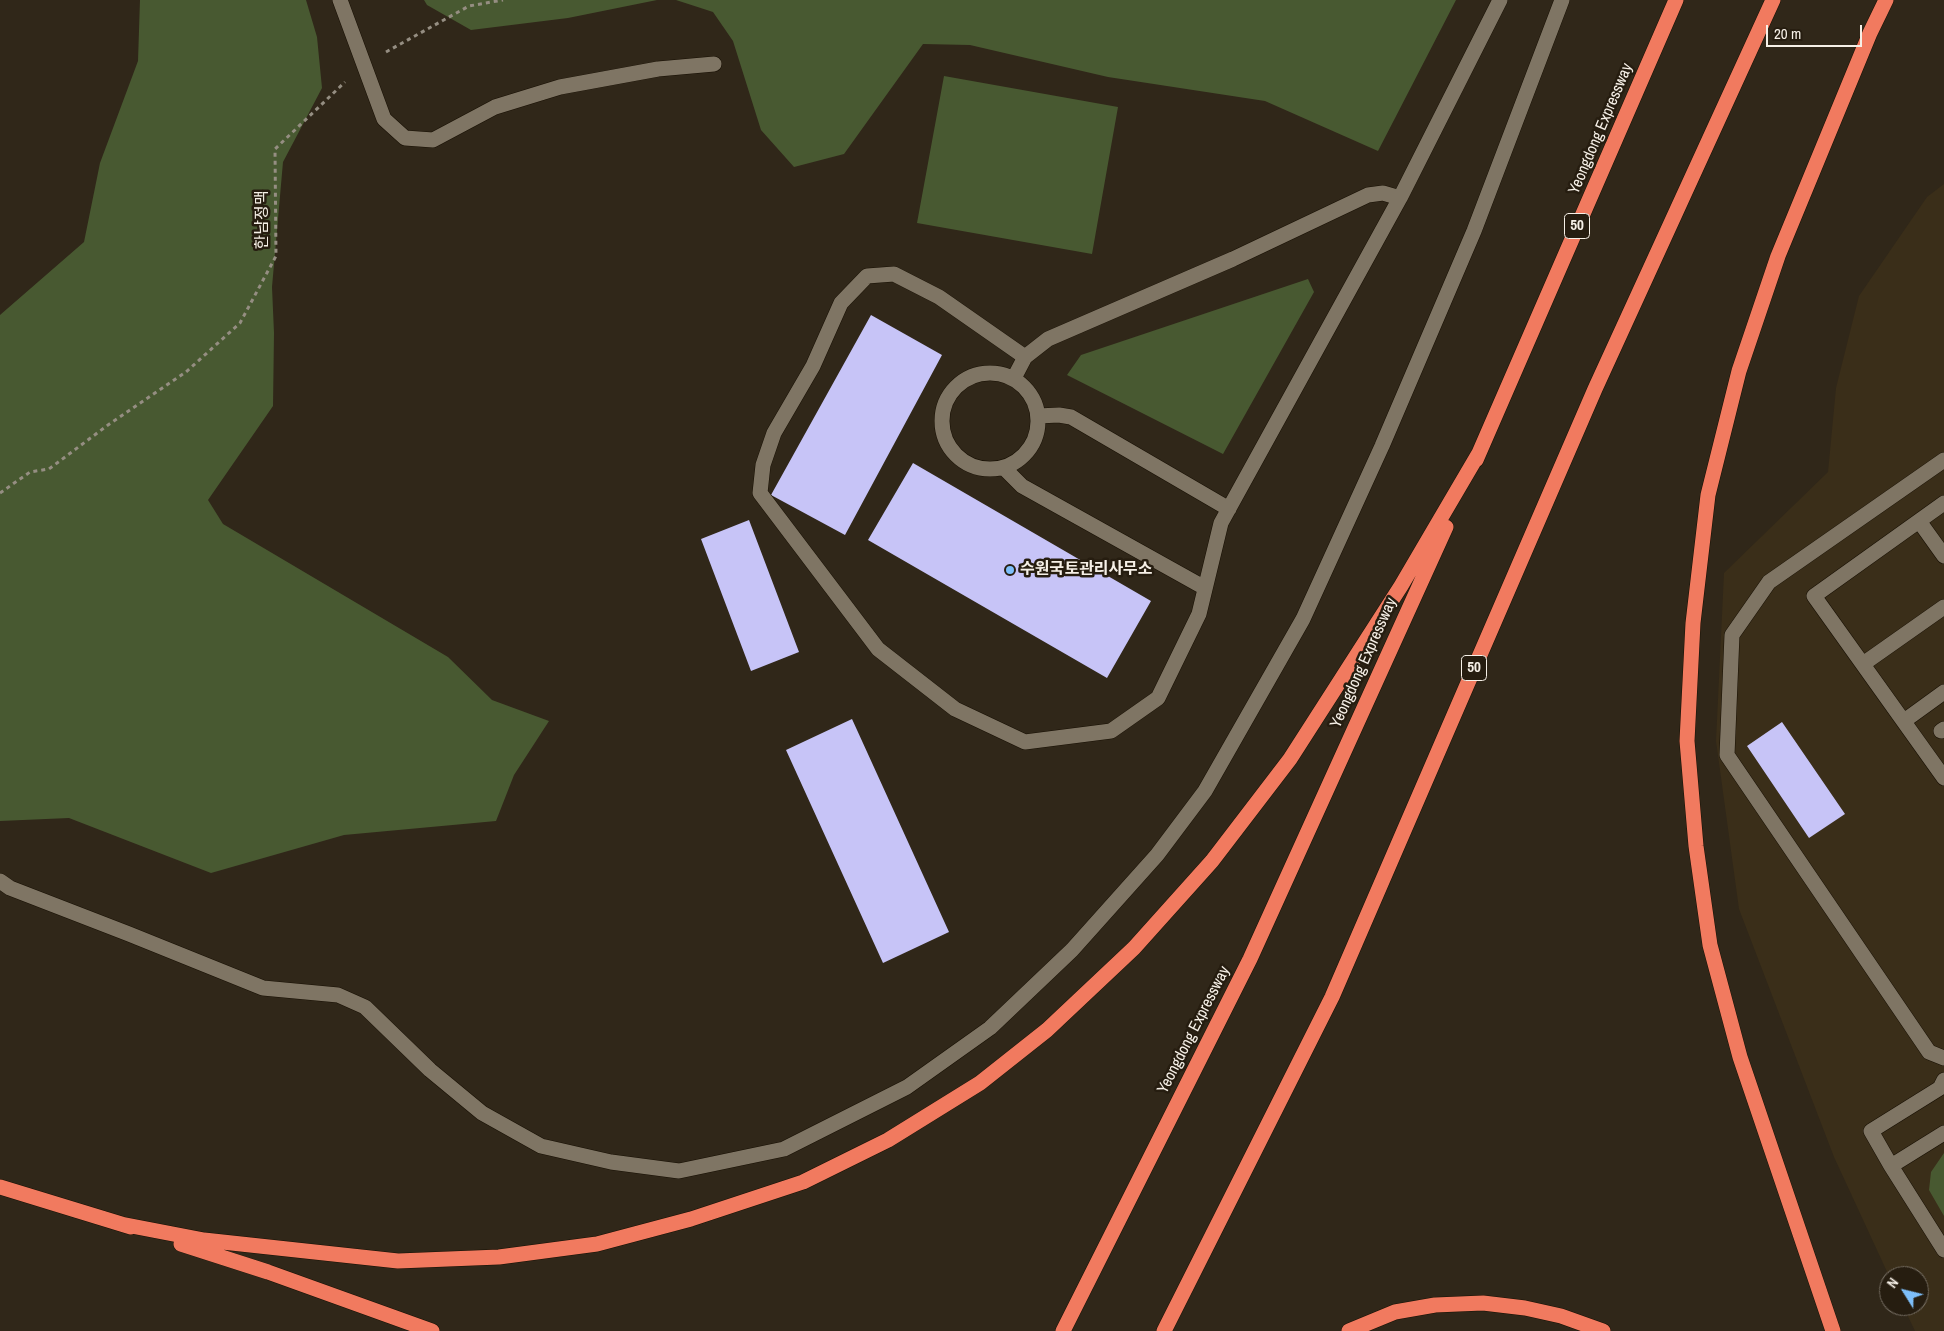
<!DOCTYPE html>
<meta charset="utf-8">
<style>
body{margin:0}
#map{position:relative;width:1944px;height:1331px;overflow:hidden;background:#302719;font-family:"Archivo Narrow",sans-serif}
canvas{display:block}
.north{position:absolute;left:1879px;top:1266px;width:50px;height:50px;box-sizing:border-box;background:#261d10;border:1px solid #797166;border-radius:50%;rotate:306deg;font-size:14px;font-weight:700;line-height:20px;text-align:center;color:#f6f0e7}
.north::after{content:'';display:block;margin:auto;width:18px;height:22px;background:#7dbef9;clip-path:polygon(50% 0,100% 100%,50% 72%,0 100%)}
.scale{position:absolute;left:1766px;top:25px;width:96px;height:22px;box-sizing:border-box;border:2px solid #f6f0e7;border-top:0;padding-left:6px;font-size:15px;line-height:18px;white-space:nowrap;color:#f6f0e7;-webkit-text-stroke:4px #261d10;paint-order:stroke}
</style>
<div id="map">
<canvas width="1944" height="1331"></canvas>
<div class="north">N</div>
<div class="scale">20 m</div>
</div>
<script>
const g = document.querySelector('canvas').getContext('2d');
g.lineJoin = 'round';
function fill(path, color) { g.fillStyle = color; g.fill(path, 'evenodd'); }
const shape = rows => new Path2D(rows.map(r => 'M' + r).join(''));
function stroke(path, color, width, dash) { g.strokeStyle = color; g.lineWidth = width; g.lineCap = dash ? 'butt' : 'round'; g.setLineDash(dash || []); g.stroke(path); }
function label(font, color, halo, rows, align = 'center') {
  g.font = font + ' "Archivo Narrow","Noto Sans KR",sans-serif'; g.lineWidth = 5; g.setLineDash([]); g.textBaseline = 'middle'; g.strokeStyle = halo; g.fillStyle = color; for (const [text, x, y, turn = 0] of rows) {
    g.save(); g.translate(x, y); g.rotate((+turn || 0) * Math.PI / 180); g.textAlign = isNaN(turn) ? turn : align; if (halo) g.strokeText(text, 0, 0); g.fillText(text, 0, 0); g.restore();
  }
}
const built = shape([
 [1944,184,1944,1331,1915,1331,1903,1306,1919,1306,1919,1276,1889,1276,1834,1157,1739,909,1716,741,1724,573,1828,472,1836,388,1859,296,1927,197]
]);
const green = shape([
 [140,0,306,0,317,37,322,88,283,162,272,287,274,333,273,406,208,500,223,524,448,657,492,700,549,721,514,775,496,821,344,835,211,873,69,818,0,821,0,315,84,242,100,163,138,61],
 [424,0,657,0,568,18,471,30,427,5],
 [676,0,1456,0,1378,151,1265,101,1108,77,970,45,923,44,844,154,794,167,761,130,733,41,713,12],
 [944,76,1118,107,1092,254,917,223],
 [1308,279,1314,292,1223,454,1067,375,1081,355],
 [1944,1153,1944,1216,1929,1190,1931,1172]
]);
const building = shape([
 [871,315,942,355,845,535,771,495],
 [913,463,1151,601,1107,678,868,540],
 [749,520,799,652,751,671,701,539],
 [852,719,949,932,883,963,786,750],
 [1782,722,1845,814,1809,838,1747,746]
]);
const path = shape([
 [386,52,469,6,503,0],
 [0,493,30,472,49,469,108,425,186,372,240,323,276,256,275,149,345,82]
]);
const lane = shape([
 [340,0,384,119,405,138,433,140,495,107,560,87,658,69,714,64],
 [1025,357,939,297,894,274,867,276,841,303,813,366,774,433,763,465,760,493,878,649,955,709,1025,742,1111,731,1158,698,1199,614,1221,523,1400,198,1500,0],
 '942 421a48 48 0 1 1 96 0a48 48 0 1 1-96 0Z',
 [1014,378,1025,357,1048,339,1233,259,1368,195,1383,193,1400,198],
 [1038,416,1059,415,1071,417,1229,509],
 [1944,460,1769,582,1732,635,1727,755,1929,1052,1944,1058],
 [1004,468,1022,486,1205,588],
 [1944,503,1814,596,1944,778],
 [1919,521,1944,556],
 [1863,664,1944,607],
 [1904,721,1944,692],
 [1941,731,1944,729],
 [1944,1133,1891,1166,1944,1250],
 [1891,1166,1871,1131,1940,1088,1944,1080]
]);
const street = shape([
 [0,881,10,888,129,934,263,988,338,995,365,1007,430,1070,482,1113,541,1146,611,1162,679,1171,784,1149,907,1087,990,1028,1072,950,1157,855,1205,791,1303,619,1382,446,1474,231,1562,0]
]);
const highway = shape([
 [1476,460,1676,0],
 [0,1187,131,1227],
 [121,1224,204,1240,398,1261,499,1257,597,1244,691,1219,803,1182,888,1140,980,1083,1047,1030,1134,948,1212,861,1290,759,1401,586,1479,453],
 [181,1244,268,1272,432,1331],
 [1063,1331,1250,959,1446,527],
 [1164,1331,1332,997,1595,389,1773,0],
 [1349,1331,1395,1312,1435,1305,1483,1303,1525,1308,1561,1316,1603,1331],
 [1833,1331,1740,1057,1710,945,1696,846,1687,741,1693,623,1708,495,1739,371,1778,256,1870,33,1886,0]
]);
const markers = [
 [1010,570,5,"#7dbef9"]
];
const shields = [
 [1577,226,25],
 [1474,668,25]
];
const shieldNames = [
 ["50",1577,226],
 ["50",1474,668]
];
const streetNames = [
 ["Yeongdong Expressway",1601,129,-67],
 ["한남정맥",263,220,-90],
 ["Yeongdong Expressway",1364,663,-66],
 ["Yeongdong Expressway",1194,1030,-63]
];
const poiNames = [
 ["수원국토관리사무소",1020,570]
];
fill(built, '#3a2e19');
fill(green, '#485931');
fill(building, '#c7c4f7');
stroke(lane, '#181004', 16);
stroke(street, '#181004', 16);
stroke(highway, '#181004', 16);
stroke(path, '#958e82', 3, [4, 4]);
stroke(lane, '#7f7564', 15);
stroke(street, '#7f7564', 15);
stroke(highway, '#f17a5f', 15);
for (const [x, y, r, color] of markers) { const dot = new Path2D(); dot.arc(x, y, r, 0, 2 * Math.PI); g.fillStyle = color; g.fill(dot); stroke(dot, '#261d10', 2); }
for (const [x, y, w] of shields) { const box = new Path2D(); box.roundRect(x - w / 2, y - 12.5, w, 25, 4); g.fillStyle = '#261d10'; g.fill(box); stroke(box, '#f6f0e7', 1); }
label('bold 15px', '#f6f0e7', null, shieldNames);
label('16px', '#f6f0e7', '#261d10', streetNames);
label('bold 16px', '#f6f0e7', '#261d10', poiNames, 'left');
</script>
